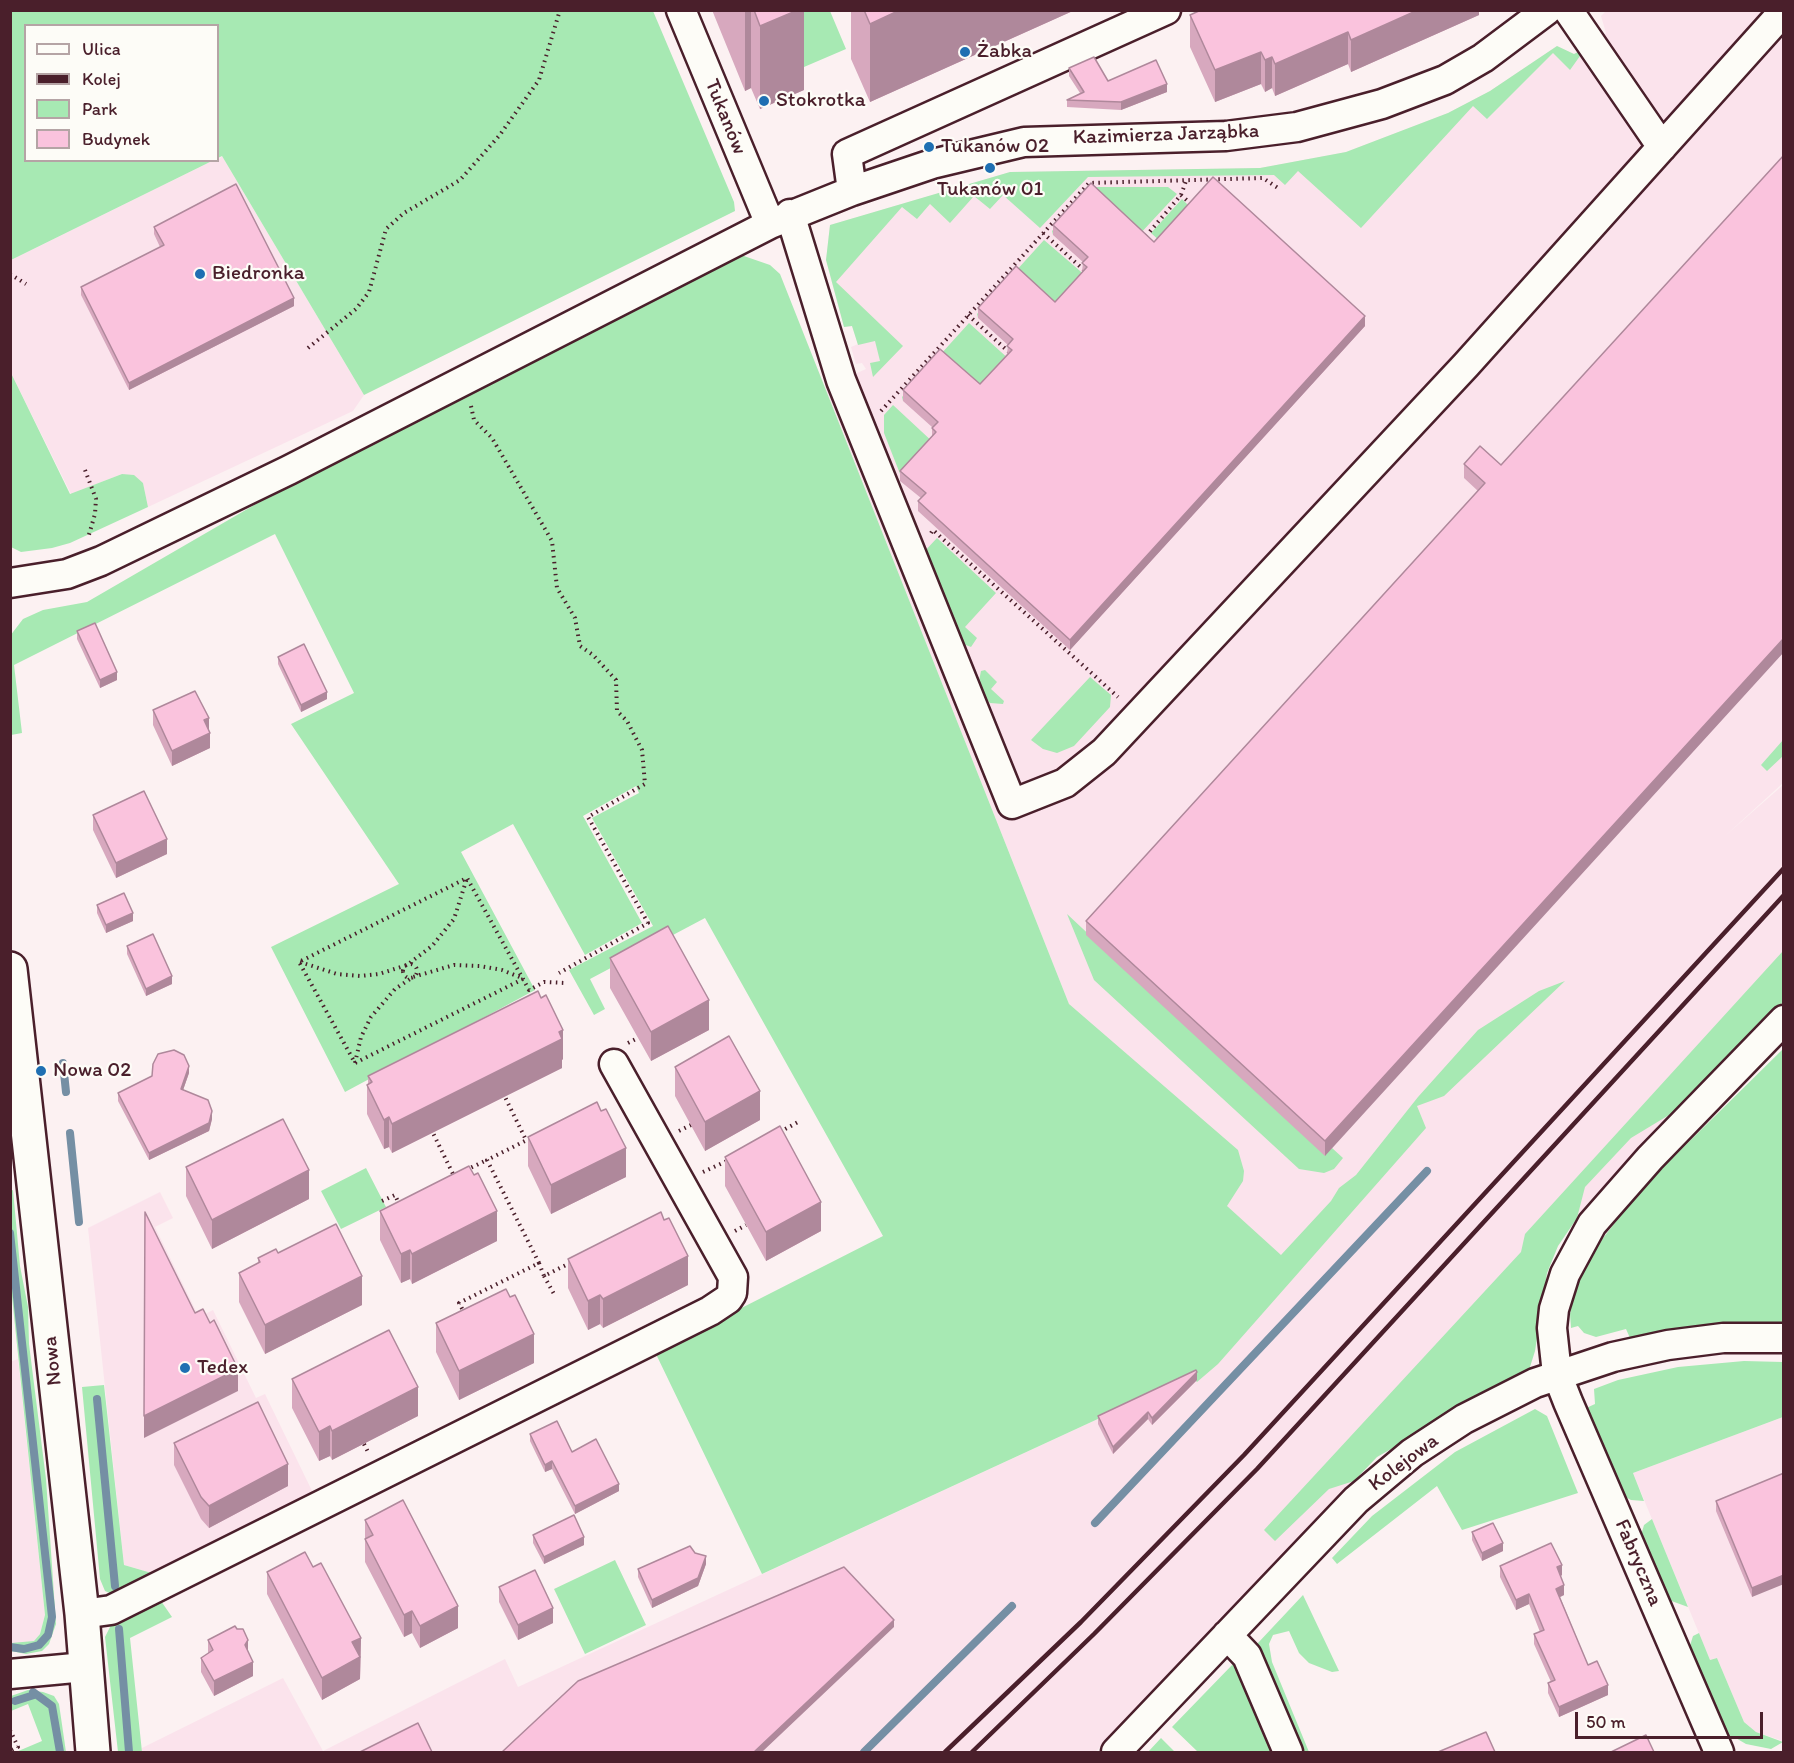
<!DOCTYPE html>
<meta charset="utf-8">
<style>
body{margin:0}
#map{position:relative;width:1794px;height:1763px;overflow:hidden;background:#fcf1f2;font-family:Itim,sans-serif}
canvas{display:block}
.frame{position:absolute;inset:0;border:12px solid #4a1f2b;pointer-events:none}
.legend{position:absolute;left:24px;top:24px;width:195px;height:138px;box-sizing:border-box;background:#fdfcf7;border:2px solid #b5a4a5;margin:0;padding:8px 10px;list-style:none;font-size:18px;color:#4a1f2b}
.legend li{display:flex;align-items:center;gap:12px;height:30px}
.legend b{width:30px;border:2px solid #b5a4a5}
.scale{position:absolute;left:1575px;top:1712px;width:188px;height:27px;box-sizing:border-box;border:3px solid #4a1f2b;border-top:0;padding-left:8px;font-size:18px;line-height:21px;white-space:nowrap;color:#4a1f2b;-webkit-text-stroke:4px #fdfcf7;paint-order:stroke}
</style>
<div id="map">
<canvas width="1794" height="1763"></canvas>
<div class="frame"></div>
<ul class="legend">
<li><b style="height:8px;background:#fdfcf7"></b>Ulica</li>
<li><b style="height:8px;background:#4a1f2b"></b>Kolej</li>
<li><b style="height:16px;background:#a7e9b3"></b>Park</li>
<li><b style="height:16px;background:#fac3dd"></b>Budynek</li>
</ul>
<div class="scale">50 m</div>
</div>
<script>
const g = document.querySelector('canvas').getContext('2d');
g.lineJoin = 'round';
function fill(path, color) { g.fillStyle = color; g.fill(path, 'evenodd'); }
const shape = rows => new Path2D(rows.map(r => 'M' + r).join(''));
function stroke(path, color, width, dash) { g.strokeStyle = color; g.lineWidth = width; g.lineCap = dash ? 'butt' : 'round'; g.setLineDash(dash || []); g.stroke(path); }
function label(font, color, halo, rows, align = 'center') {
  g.font = font + ' Itim,sans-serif'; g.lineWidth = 4.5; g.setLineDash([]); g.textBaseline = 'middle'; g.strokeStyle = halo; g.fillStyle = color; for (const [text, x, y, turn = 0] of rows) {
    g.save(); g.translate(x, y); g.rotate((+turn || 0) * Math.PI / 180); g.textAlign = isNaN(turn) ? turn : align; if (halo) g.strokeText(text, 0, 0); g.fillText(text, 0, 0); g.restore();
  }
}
const built = shape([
 [1606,11,1783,11,1783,783,1725,836,1783,785,1783,1002,1593,1197,1577,1218,1558,1246,1547,1273,1535,1351,1529,1370,1377,1457,1131,1718,1095,1752,142,1752,142,1748,283,1678,323,1751,505,1659,518,1687,1191,1376,1196,1382,1069,1004,825,387,866,369,862,363,856,364,851,347,858,344,852,326,844,327,826,260,830,225,1010,172,1260,168,1346,152,1448,113,1490,91,1557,46,1574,54,1606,33,1601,16],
 [222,156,364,395,353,411,148,507,143,483,122,474,71,494,11,373,11,260,212,161,218,160],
 [160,1192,173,1218,155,1227,199,1317,213,1310,256,1398,265,1394,314,1495,155,1574,124,1565,88,1228],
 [18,1359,45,1615,40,1634,34,1641,18,1644,11,1643,10,1362],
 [1783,1417,1783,1741,1756,1732,1744,1722,1717,1658,1710,1660,1633,1473]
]);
const green = shape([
 [801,10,830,11,846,49,804,67],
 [10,11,653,11,734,202,735,211,364,395,222,156,218,158,218,26,26,26,26,160,212,161,11,260],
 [1557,46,1574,54,1578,52,1580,56,1570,70,1553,53,1487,119,1473,106,1361,228,1298,171,1285,185,1274,175,1088,177,1040,228,1003,195,990,209,974,196,950,223,930,204,917,219,902,207,836,282,903,346,873,377,870,363,880,361,875,341,858,345,852,326,844,327,826,260,830,225,1010,172,1260,168,1346,152,1448,113,1490,91],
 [1093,187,1168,187,1177,194,1138,236,1053,235,1052,231],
 [1182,199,1193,210,1162,243,1151,233],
 [1044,240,1087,277,1055,312,1015,277,978,318,977,314],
 [741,255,770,265,780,274,1069,1004,1238,1150,1244,1171,1243,1181,1227,1206,1281,1255,1331,1201,1339,1188,1356,1175,1418,1097,1478,1030,1539,991,1565,981,1444,1096,1417,1106,1426,1128,1218,1364,1197,1382,1191,1376,762,1574,655,1352,883,1236,705,918,590,979,605,1009,594,1015,569,970,653,926,592,818,639,793,636,786,583,816,642,923,585,955,513,824,461,852,535,990,345,1092,271,947,399,884,291,724,354,693,275,534,14,665,22,733,11,735,10,636,23,619,43,610,87,602,256,504],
 [969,323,1011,361,980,395,940,359,903,401,902,397],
 [11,373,70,494,122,474,134,475,143,483,148,507,70,543,52,548,21,552,11,547],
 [893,405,935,444,902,479,884,433,884,415],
 [937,538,996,593,965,627,977,638,971,647,958,642,923,553],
 [985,670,997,682,991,689,1004,701,1003,704,990,703,983,696,979,681,981,671],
 [1090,677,1111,695,1110,707,1074,746,1057,753,1043,749,1031,740],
 [1783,740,1783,756,1767,771,1761,765],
 [1067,914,1325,1155,1332,1148,1343,1158,1334,1169,1324,1173,1299,1169,1094,980],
 [1783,951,1783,1002,1674,1112,1631,1138,1585,1187,1577,1218,1558,1246,1547,1273,1535,1351,1529,1370,1377,1457,1354,1481,1329,1489,1275,1541,1264,1530,1521,1252,1525,1234],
 [1783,1049,1783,1324,1754,1322,1686,1327,1630,1338,1626,1329,1596,1337,1584,1333,1578,1326,1571,1328,1570,1314,1575,1290,1589,1259,1603,1238,1642,1188],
 [366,1168,386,1207,341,1229,321,1191],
 [13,1190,20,1266,28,1307,29,1344,46,1479,56,1624,49,1644,42,1651,26,1654,11,1651,11,1643,34,1641,40,1634,45,1615,11,1287,10,1191],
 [1744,1361,1783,1362,1783,1417,1633,1473,1644,1501,1631,1500,1620,1494,1584,1409,1595,1404,1594,1389,1618,1380,1678,1367],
 [104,1385,124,1565,155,1574,114,1595,105,1591,100,1579,82,1387],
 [1535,1409,1547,1416,1578,1493,1462,1530,1437,1486,1337,1564,1332,1558,1372,1516,1455,1452],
 [1652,1519,1688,1607,1666,1599,1640,1539,1644,1525],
 [615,1560,646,1625,585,1654,554,1589],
 [1303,1595,1339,1671,1332,1672,1309,1663,1299,1653,1289,1631,1273,1635,1269,1644,1272,1662,1309,1752,1303,1752,1257,1644],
 [161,1601,172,1617,130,1638,142,1752,118,1752,105,1637,111,1625],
 [1699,1633,1710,1660,1717,1658,1744,1722,1756,1732,1783,1742,1771,1749,1746,1744,1734,1737,1726,1739,1688,1652,1693,1636],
 [1233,1664,1241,1669,1276,1752,1198,1752,1172,1727],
 [28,1690,43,1692,54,1696,59,1704,66,1752,16,1752,42,1741,28,1704,11,1711,11,1696],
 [1161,1738,1175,1752,1148,1752]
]);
const stream = shape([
 [63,1063,66,1092],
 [70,1133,79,1222],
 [10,1233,52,1617,48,1635,39,1645,24,1649,10,1647],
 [97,1399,115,1586],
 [1095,1523,1427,1171],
 [119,1629,129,1752],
 [33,1692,52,1706,60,1752],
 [15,1701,34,1695],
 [864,1752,1012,1606]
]);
const path = shape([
 [1181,195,1193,206],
 [1043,233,1085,271],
 [1146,236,1181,195,1186,181],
 [10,274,26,284],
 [968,315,1010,353],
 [308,348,356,309,369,292,386,229,404,213,460,180,499,136,539,80,560,10],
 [471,406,474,420,492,438,552,541,557,588,575,618,580,646,593,655,616,680,617,711,627,721,642,750,645,784,588,817,648,923,559,973],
 [881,411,1089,183,1263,178,1278,188],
 [85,470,96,499,95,514,88,538],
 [931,533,933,530,1118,697],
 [300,962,337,974,360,976,379,974,407,965,432,946,454,919,467,878],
 '403 971a7 7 0 1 1 14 0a7 7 0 1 1-14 0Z',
 [523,979,355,1063,299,962,467,878,523,979,529,990,544,982,566,983],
 [628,1043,642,1036],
 [355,1063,361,1037,371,1017,395,989,413,977,454,965,480,966,502,970,522,978],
 [503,1093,526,1140],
 [431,1129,454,1176],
 [679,1131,691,1125],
 [780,1132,798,1122],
 [466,1170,487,1160],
 [703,1172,729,1160],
 [382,1201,395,1195,399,1204],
 [735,1231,746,1225],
 [539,1263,544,1276,572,1262],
 [544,1276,554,1294],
 [465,1314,459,1303,539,1263,487,1160,531,1138],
 [364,1444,369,1454],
 [10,1730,18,1747,10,1751]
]);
const minor = shape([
 [681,10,770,224],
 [1568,10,1662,147],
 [852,191,847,154,1166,10],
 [790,214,841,380,1012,804,1065,783,1104,752,1466,365,1784,11],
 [10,583,67,574,101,561,289,470,770,224,852,191,932,164,1024,142,1226,136,1297,127,1382,104,1445,80,1483,58,1547,10],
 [82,1614,111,1610,710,1311,728,1299,732,1293,733,1277,614,1064],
 [1227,1635,1247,1656,1288,1752],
 [10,1674,85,1667],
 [1116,1752,1356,1500,1412,1453,1464,1419,1535,1383,1613,1357,1668,1345,1723,1338,1784,1338],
 [1719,1752,1568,1402,1557,1374,1552,1328,1554,1309,1565,1274,1592,1224,1650,1158,1784,1020]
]);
const major = shape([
 [10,969,82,1614,93,1752]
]);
const rail = shape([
 [945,1752,1081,1622,1244,1455,1784,868],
 [972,1752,1094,1634,1257,1469,1784,895]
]);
const wall = shape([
 [712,10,804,10,804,90,760,109,751,88,745,91],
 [851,10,1075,10,870,102,851,59],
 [1479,10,1479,15,1351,72,1348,64,1275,96,1272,88,1265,92,1261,84,1215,102,1190,47,1190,15],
 [1069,68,1108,81,1167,92,1121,110,1067,107,1067,100,1080,93,1069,76],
 [1053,225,1154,242,1365,326,1070,650,918,511,918,501,921,498,900,481,900,471,932,437,932,427,903,401,903,390,980,384,1007,354,1008,345,978,318,978,308,1055,302,1082,272,1083,262,1053,235],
 [154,227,294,306,129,390,81,295,81,287,160,247,154,234],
 [1464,464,1501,465,1325,1156,1086,935,1086,921,1478,491,1464,478],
 [77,631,117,680,100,688,77,639],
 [278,657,327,699,301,712,278,664],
 [153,710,209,731,210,748,172,766,153,725],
 [93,815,167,854,116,878,93,830],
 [97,905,133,921,106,933,97,913],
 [127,946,172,984,146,996,127,954],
 [610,958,709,1030,651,1061,610,988],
 [563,1059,562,1060,562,1068,392,1153,389,1147,384,1149,367,1114,367,1085,368,1084,368,1076],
 [675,1067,760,1120,705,1151,675,1096],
 [189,1073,183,1090,212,1119,209,1131,149,1160,118,1101,118,1093,152,1076],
 [528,1137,626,1177,551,1214,528,1166],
 [725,1157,821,1231,766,1261,725,1186],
 [186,1167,309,1199,212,1249,186,1196],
 [380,1211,497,1241,412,1284,410,1279,401,1283,380,1240],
 [278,1253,362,1305,265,1354,239,1302,239,1273,258,1263,258,1258],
 [568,1259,688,1285,603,1328,600,1324,588,1330,568,1288],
 [436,1323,534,1363,459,1400,436,1352],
 [292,1379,418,1416,332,1460,330,1456,319,1461,292,1408],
 [1197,1380,1152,1425,1148,1419,1113,1454,1098,1424,1098,1416],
 [530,1434,619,1491,575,1514,552,1469,545,1472,530,1441],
 [174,1443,288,1486,209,1528,201,1519,174,1465],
 [1784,1473,1752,1597,1716,1511,1716,1501],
 [365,1520,458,1628,420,1648,412,1633,404,1637,365,1562],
 [1472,1532,1503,1551,1482,1561,1472,1540],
 [533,1535,584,1545,544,1564,533,1543],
 [695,1553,706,1564,698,1586,652,1608,638,1577,638,1569],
 [1500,1566,1562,1575,1561,1576,1564,1595,1560,1597,1588,1665,1608,1695,1559,1717,1548,1693,1548,1683,1551,1682,1534,1644,1534,1634,1540,1632,1529,1604,1516,1610,1500,1577],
 [313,1567,361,1638,360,1679,322,1700,267,1594,267,1572],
 [499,1587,553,1623,518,1640,499,1602],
 [237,1629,248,1653,253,1676,214,1696,201,1672,201,1658,208,1653,208,1640]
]);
const shadedWall = shape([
 [745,10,751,10,751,88,745,91],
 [795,10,804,10,804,90,760,109,760,26],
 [900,10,1075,10,870,102,870,24],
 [1418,10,1479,10,1479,15,1351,72,1351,40],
 [1348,32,1348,64,1275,96,1275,64],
 [1261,52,1261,84,1215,102,1215,70],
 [1272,57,1272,88,1265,92,1265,60],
 [1167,84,1167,92,1121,110,1121,102],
 [294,298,294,306,129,390,129,383],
 [1365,316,1365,326,1070,650,1070,640],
 [1784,638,1784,652,1325,1156,1325,1141],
 [117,672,117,680,100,688,100,680],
 [327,692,327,699,301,712,301,705],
 [209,718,209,733,204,720],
 [210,733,210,748,172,766,172,751],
 [167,839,167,854,116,878,116,863],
 [133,913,133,921,106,933,106,925],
 [172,976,172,984,146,996,146,989],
 [709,1000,709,1030,651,1061,651,1032],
 [563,1030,563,1059,562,1060,562,1068,392,1153,392,1124],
 [189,1066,189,1073,181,1096,181,1089],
 [760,1091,760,1120,705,1151,705,1122],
 [212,1111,212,1119,209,1131,149,1160,149,1153],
 [389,1117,389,1147,384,1149,384,1120],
 [626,1148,626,1177,551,1214,551,1185],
 [309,1170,309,1199,212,1249,212,1220],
 [821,1202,821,1231,766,1261,766,1232],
 [497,1211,497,1241,412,1284,412,1254],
 [410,1250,410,1279,401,1283,401,1254],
 [688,1256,688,1285,603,1328,603,1299],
 [362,1276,362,1305,265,1354,265,1325],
 [600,1295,600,1324,588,1330,588,1301],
 [534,1334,534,1363,459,1400,459,1371],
 [238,1369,238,1391,144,1438,144,1416],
 [1197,1372,1197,1380,1152,1425,1152,1418],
 [418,1387,418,1416,332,1460,332,1431],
 [1148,1412,1148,1419,1113,1454,1113,1447],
 [330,1426,330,1456,319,1461,319,1432],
 [552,1461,552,1469,545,1472,545,1465],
 [288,1464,288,1486,209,1528,209,1506],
 [619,1484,619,1491,575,1514,575,1506],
 [584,1537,584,1545,544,1564,544,1557],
 [1503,1543,1503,1551,1482,1561,1482,1553],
 [706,1556,706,1564,698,1586,652,1608,652,1600],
 [1562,1565,1562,1575,1557,1578,1557,1567],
 [1784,1575,1784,1584,1752,1597,1752,1588],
 [1564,1585,1564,1595,1556,1599,1556,1589],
 [1529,1594,1529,1604,1516,1610,1516,1600],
 [458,1606,458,1628,420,1648,420,1626],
 [553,1608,553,1623,518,1640,518,1625],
 [412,1611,412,1633,404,1637,404,1615],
 [894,1620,894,1627,762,1752,754,1752],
 [361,1638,360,1679,322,1700,322,1678,352,1642],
 [248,1640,248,1655,245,1645],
 [253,1662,253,1676,214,1696,214,1681],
 [1608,1685,1608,1695,1559,1717,1559,1707]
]);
const building = shape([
 [754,10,798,10,760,26,754,10],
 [864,10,900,10,870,24,864,10],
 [1201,10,1418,10,1351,40,1348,32,1275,64,1272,57,1265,60,1261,52,1215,70,1190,15,1201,10],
 [1094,57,1108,81,1156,60,1167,84,1121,102,1067,100,1084,92,1069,68,1094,57],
 [1784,155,1784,638,1325,1141,1086,921,1485,483,1464,464,1480,446,1501,465,1784,155],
 [1213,177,1365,316,1070,640,918,501,926,493,900,471,936,432,932,428,938,422,903,390,940,349,980,384,1012,350,1007,346,1013,339,978,308,1016,266,1055,302,1087,267,1082,263,1088,257,1053,225,1091,183,1154,242,1213,177],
 [236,184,294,298,129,383,81,287,164,245,154,227,236,184],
 [95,623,117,672,100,680,77,631,95,623],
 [304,644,327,692,301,705,278,657,304,644],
 [195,691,209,718,204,720,210,733,172,751,153,710,195,691],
 [144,791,167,839,116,863,93,815,144,791],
 [124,893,133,913,106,925,97,905,124,893],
 [668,926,709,1000,651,1032,610,958,668,926],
 [153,934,172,976,146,989,127,946,153,934],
 [538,991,541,998,546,995,563,1030,559,1032,562,1039,392,1124,389,1117,384,1120,367,1085,372,1082,368,1076,538,991],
 [729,1036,760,1091,705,1122,675,1067,729,1036],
 [174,1050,184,1055,189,1066,181,1089,208,1100,212,1111,209,1123,149,1153,118,1093,152,1076,153,1064,158,1054,174,1050],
 [597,1102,601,1111,606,1109,626,1148,551,1185,528,1137,597,1102],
 [283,1119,309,1170,212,1220,186,1167,283,1119],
 [780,1126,821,1202,766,1232,725,1157,780,1126],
 [469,1166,474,1175,478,1173,497,1211,412,1254,410,1250,401,1254,380,1211,469,1166],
 [145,1212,195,1313,203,1309,210,1323,214,1320,238,1369,144,1416,145,1212],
 [661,1212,664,1220,669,1218,688,1256,603,1299,600,1295,588,1301,568,1259,661,1212],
 [336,1224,362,1276,265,1325,239,1273,260,1262,258,1258,276,1249,278,1253,336,1224],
 [506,1289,510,1297,515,1295,534,1334,459,1371,436,1323,506,1289],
 [389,1330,418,1387,332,1431,330,1426,319,1432,292,1379,389,1330],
 [1196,1370,1197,1372,1152,1418,1148,1412,1113,1447,1098,1416,1196,1370],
 [258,1402,288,1464,209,1506,201,1497,174,1443,258,1402],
 [557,1421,572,1452,596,1439,619,1484,575,1506,552,1461,545,1465,530,1434,557,1421],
 [1784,1473,1784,1575,1752,1588,1716,1501,1784,1473],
 [403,1500,458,1606,420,1626,412,1611,404,1615,365,1539,373,1535,365,1520,403,1500],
 [574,1515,584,1537,544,1557,533,1535,574,1515],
 [1493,1523,1503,1543,1482,1553,1472,1532,1493,1523],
 [1551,1543,1562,1565,1557,1567,1564,1585,1556,1589,1588,1665,1597,1661,1608,1685,1559,1707,1548,1683,1555,1680,1534,1634,1544,1630,1529,1594,1516,1600,1500,1566,1551,1543],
 [690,1546,695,1553,706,1556,698,1578,652,1600,638,1569,690,1546],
 [305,1552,313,1567,321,1563,361,1638,352,1642,360,1657,322,1678,267,1572,305,1552],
 [844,1567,894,1620,754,1752,502,1752,578,1681,844,1567],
 [535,1570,553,1608,518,1625,499,1587,535,1570],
 [235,1626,237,1629,243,1629,248,1640,245,1645,253,1662,214,1681,201,1658,213,1650,208,1640,235,1626],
 [418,1723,432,1752,360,1752,418,1723],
 [1486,1732,1495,1752,1438,1752,1486,1732],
 [1646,1735,1654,1752,1611,1752,1646,1735]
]);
const markers = [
 [965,52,6,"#1f6fb2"],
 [764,101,6,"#1f6fb2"],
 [929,147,6,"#1f6fb2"],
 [990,168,6,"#1f6fb2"],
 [200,274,6,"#1f6fb2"],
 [41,1071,6,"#1f6fb2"],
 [185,1368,6,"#1f6fb2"]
];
const poiNames = [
 ["Żabka",977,52],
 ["Stokrotka",776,101],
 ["Tukanów 02",941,147],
 ["Tukanów 01",990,190,"center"],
 ["Biedronka",212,274],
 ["Nowa 02",53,1071],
 ["Tedex",197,1368]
];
const streetNames = [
 ["Tukanów",725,117,68],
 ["Kazimierza Jarząbka",1166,135,-2],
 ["Nowa",53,1361,-96],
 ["Kolejowa",1404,1463,-37],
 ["Fabryczna",1638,1563,67]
];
fill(built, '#fbe3ec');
fill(green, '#a7e9b3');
stroke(stream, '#758fa4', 8);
stroke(minor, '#4a1f2b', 33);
stroke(major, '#4a1f2b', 38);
stroke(path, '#4a1f2b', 4, [1.5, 4.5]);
stroke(minor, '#fdfcf7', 28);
stroke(major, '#fdfcf7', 33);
stroke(rail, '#4a1f2b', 4.5);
fill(wall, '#d7a8be');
fill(shadedWall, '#af889b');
fill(building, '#fac3dd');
stroke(building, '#af889b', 1.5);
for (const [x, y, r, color] of markers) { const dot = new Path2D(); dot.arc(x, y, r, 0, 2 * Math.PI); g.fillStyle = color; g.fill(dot); stroke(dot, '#fdfcf7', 2); }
label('21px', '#4a1f2b', '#fdfcf7', poiNames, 'left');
label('21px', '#4a1f2b', '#fdfcf7', streetNames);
</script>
